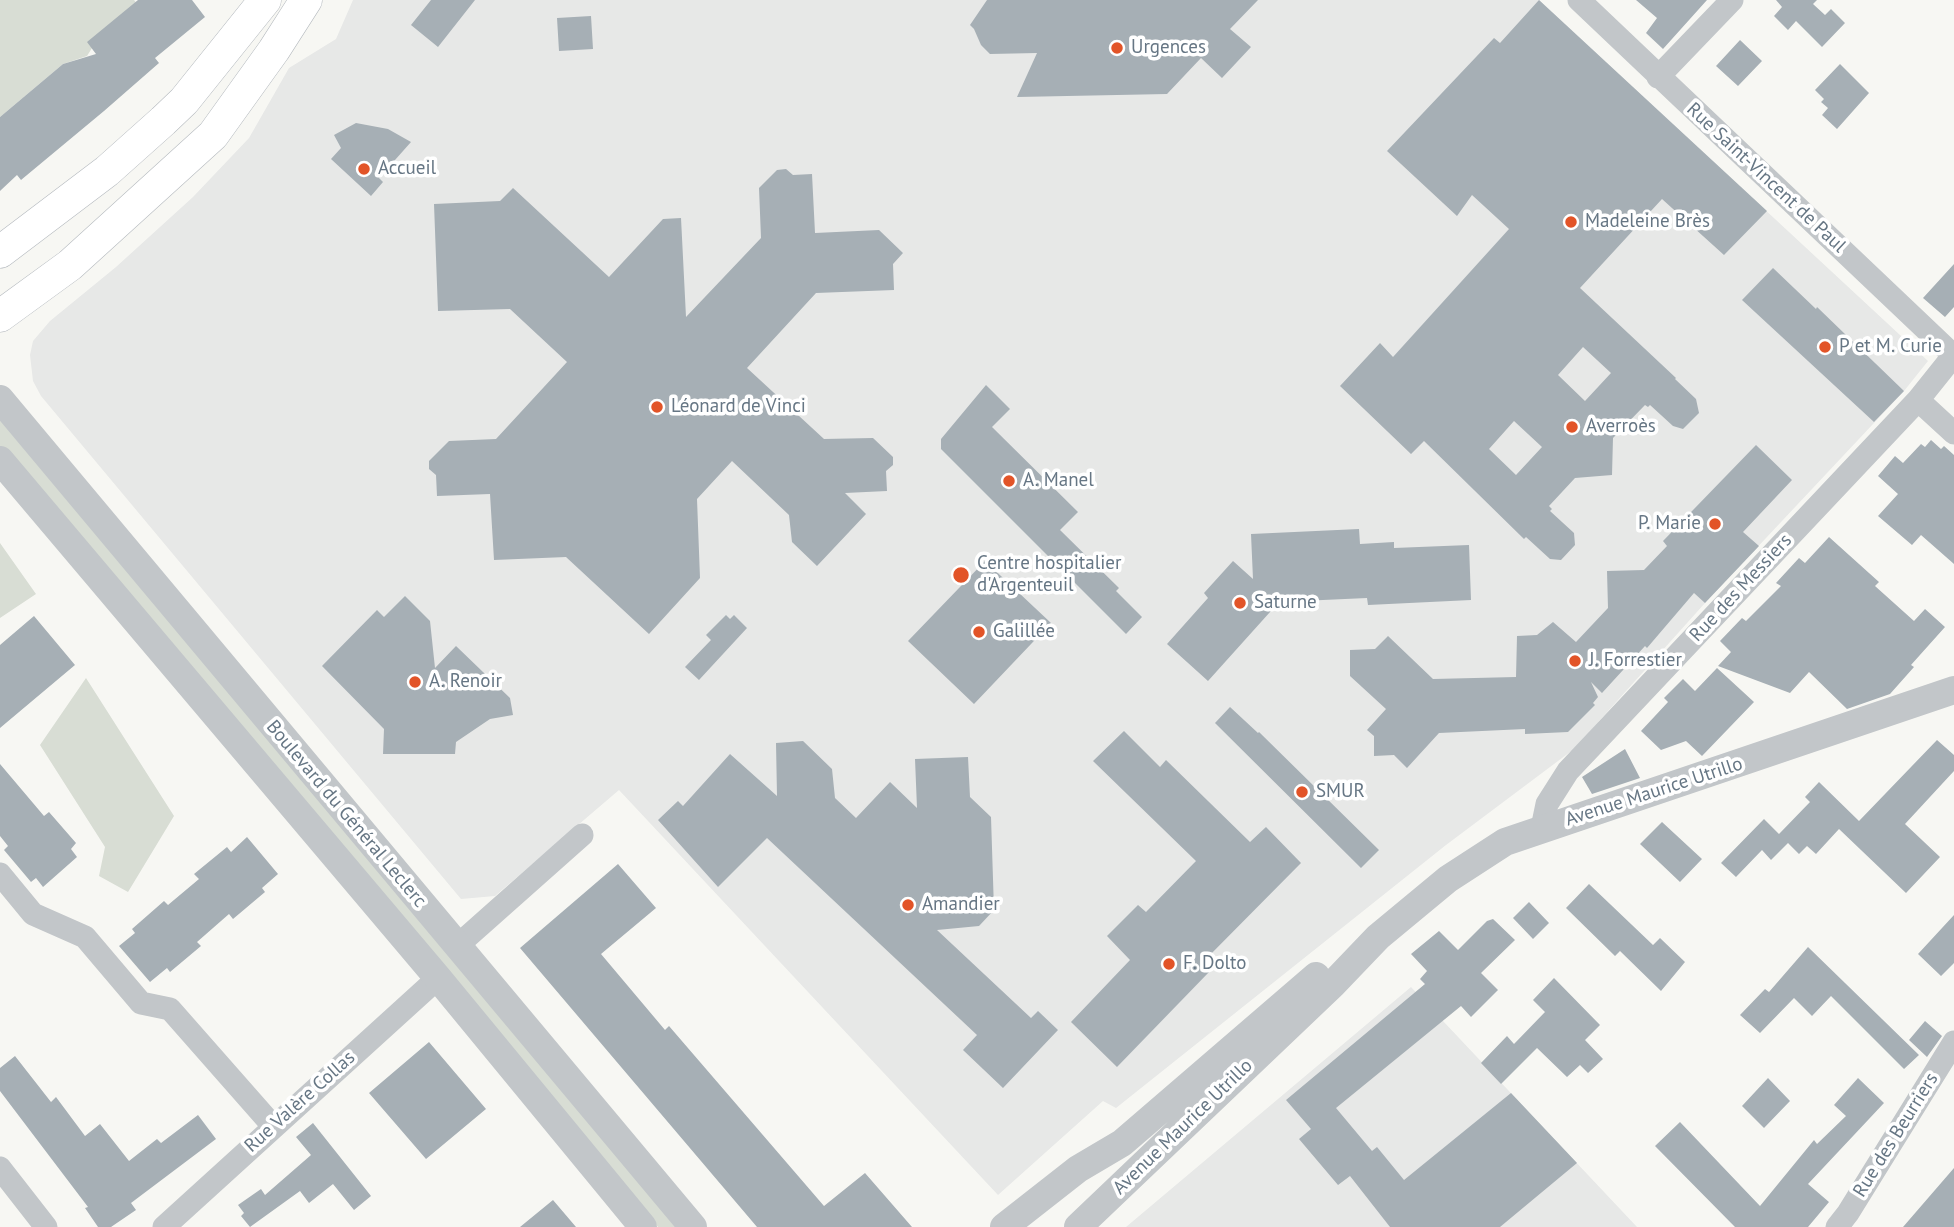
<!DOCTYPE html>
<meta charset="utf-8">
<style>
body{margin:0}
canvas{display:block;background:#f7f7f3}
</style>
<canvas width="1954" height="1227"></canvas>
<script>
const g = document.querySelector('canvas').getContext('2d');
g.lineJoin = 'round';
function fill(path, color) { g.fillStyle = color; g.fill(path, 'evenodd'); }
const shape = rows => new Path2D(rows.map(r => 'M' + r).join(''));
function stroke(path, color, width, dash) { g.strokeStyle = color; g.lineWidth = width; g.lineCap = dash ? 'butt' : 'round'; g.setLineDash(dash || []); g.stroke(path); }
function label(font, color, halo, rows, align = 'center') {
  g.font = font + ' "PT Sans",sans-serif'; g.lineWidth = 7; g.setLineDash([]); g.textBaseline = 'middle'; g.strokeStyle = halo; g.fillStyle = color; for (const [text, x, y, turn = 0] of rows) {
    g.save(); g.translate(x, y); g.rotate((+turn || 0) * Math.PI / 180); g.textAlign = isNaN(turn) ? turn : align; if (halo) g.strokeText(text, 0, 0); g.fillText(text, 0, 0); g.restore();
  }
}
const built = shape([
 [353,0,1539,0,1928,361,1904,391,1705,603,1574,749,1446,845,1116,1108,1103,1101,998,1195,619,790,495,896,461,899,41,396,33,381,30,355,33,341,50,321,116,267,193,197,249,138,289,68,336,39],
 [1411,987,1637,1227,1126,1227]
]);
const green = shape([
 [0,0,134,0,140,7,92,48,87,56,63,64,0,117],
 [0,415,684,1227,658,1227,0,446],
 [0,543,36,594,0,618],
 [86,678,174,816,128,892,99,876,105,847,40,745]
]);
const building = shape([
 [138,0,192,0,205,17,155,58,159,63,104,111,21,180,17,175,0,191,0,117,63,64,96,54,87,42],
 [431,0,475,0,438,47,411,25],
 [987,0,1258,0,1230,29,1251,47,1222,78,1201,58,1167,94,1017,97,1037,53,990,54,981,45,974,29,970,25],
 [1539,0,1767,211,1724,255,1662,199,1580,288,1676,378,1675,379,1696,399,1699,413,1683,429,1673,426,1650,405,1648,407,1645,405,1613,438,1612,475,1575,478,1549,506,1552,509,1550,511,1574,533,1575,545,1561,560,1550,559,1526,537,1524,539,1424,441,1411,454,1340,386,1380,343,1393,357,1509,229,1472,195,1457,216,1387,151,1494,38,1500,43],
 [1583,347,1611,373,1585,401,1558,375],
 [1514,421,1542,447,1516,475,1489,449],
 [1636,0,1707,0,1663,49,1646,33,1657,18],
 [1776,0,1817,0,1813,4,1825,15,1831,9,1845,23,1822,47,1796,21,1788,30,1774,16,1782,7],
 [591,16,593,49,559,51,557,18],
 [1740,40,1762,61,1738,86,1716,66],
 [1840,64,1869,93,1837,129,1822,115,1828,108,1821,102,1824,99,1815,90],
 [356,123,388,129,411,142,379,178,383,182,371,196,331,159,341,148,334,135],
 [786,169,793,175,812,174,815,233,879,230,903,253,893,264,894,290,816,293,747,368,824,439,873,438,893,457,893,465,886,471,887,491,845,493,866,514,817,566,792,542,789,515,732,461,697,499,700,578,649,634,566,557,494,560,490,494,437,496,436,475,429,469,429,461,449,441,496,439,567,362,510,309,438,311,434,204,500,201,513,188,609,277,663,219,681,218,686,317,761,238,759,188,777,170],
 [1954,264,1954,307,1945,317,1923,298],
 [1773,268,1816,309,1817,307,1904,391,1874,422,1742,300],
 [986,385,1010,409,992,427,1078,512,1060,530,1119,588,1116,591,1142,617,1126,634,941,449,941,439],
 [1931,440,1941,449,1944,446,1954,455,1954,564,1921,535,1912,545,1878,516,1898,494,1878,476,1895,456,1903,463,1921,444,1925,447],
 [1756,445,1792,480,1743,532,1759,546,1705,603,1694,593,1647,648,1645,646,1602,693,1591,682,1598,697,1593,703,1595,705,1568,732,1525,734,1525,729,1439,733,1407,768,1394,755,1374,756,1374,736,1367,730,1386,709,1350,676,1350,650,1375,649,1388,636,1433,679,1516,677,1517,636,1537,635,1553,622,1576,642,1608,608,1607,571,1644,570,1667,546,1663,541],
 [1359,529,1360,544,1394,542,1394,548,1469,545,1471,600,1368,605,1367,598,1279,602,1208,681,1167,644,1208,598,1204,593,1233,561,1253,579,1251,534],
 [1829,537,1879,582,1875,586,1914,621,1925,609,1945,627,1911,665,1914,667,1890,694,1847,709,1809,672,1790,693,1718,666,1731,652,1720,641,1742,618,1746,621,1781,586,1776,583,1799,558,1805,563],
 [985,561,1051,623,974,704,908,641],
 [405,596,430,621,435,668,456,646,510,698,513,715,490,719,456,742,455,754,383,754,384,729,322,666,377,610,384,617],
 [726,615,730,619,734,615,747,628,699,680,685,667,711,640,706,635],
 [34,616,75,665,0,728,0,645],
 [1717,668,1754,702,1702,756,1686,741,1661,750,1641,731,1668,702,1664,698,1683,679,1695,691],
 [1230,707,1258,733,1259,732,1379,850,1361,868,1215,723],
 [1124,731,1160,767,1166,760,1250,842,1266,827,1301,863,1202,963,1210,971,1117,1067,1071,1022,1130,960,1107,936,1138,905,1146,912,1196,861,1093,761],
 [1937,740,1954,755,1954,771,1905,824,1940,857,1906,893,1839,829,1816,854,1807,846,1799,854,1788,843,1771,860,1762,850,1736,877,1721,863,1764,819,1779,834,1810,802,1805,797,1819,782,1859,821],
 [803,741,832,769,835,798,856,818,890,782,917,808,915,759,968,757,970,797,991,817,994,910,979,926,937,930,1031,1018,1038,1011,1058,1030,1003,1088,963,1050,977,1035,767,838,718,887,658,820,678,801,683,806,730,754,777,796,776,743],
 [1625,749,1640,778,1592,794,1582,777],
 [0,764,44,816,49,812,76,843,71,849,77,857,43,887,36,878,31,882,4,850,8,846,0,836],
 [1662,822,1702,859,1680,882,1640,844],
 [247,837,278,874,262,888,265,892,233,919,229,914,197,942,201,946,170,972,167,968,150,982,119,946,135,933,132,929,164,901,168,905,199,879,194,874,227,847,231,852],
 [618,864,656,908,601,954,665,1030,669,1026,824,1206,865,1173,912,1227,757,1227,520,948],
 [1589,884,1653,945,1660,938,1685,962,1661,991,1620,951,1615,956,1566,908],
 [1529,902,1549,923,1533,939,1513,918],
 [1954,915,1954,963,1941,976,1918,954],
 [1493,919,1515,940,1481,973,1498,990,1471,1017,1461,1006,1336,1108,1372,1151,1377,1147,1404,1180,1511,1093,1577,1163,1500,1227,1390,1227,1350,1176,1338,1185,1299,1139,1311,1129,1286,1100,1425,984,1420,979,1427,971,1411,954,1439,931,1458,950,1487,921],
 [1808,947,1919,1055,1904,1069,1831,996,1812,1016,1794,998,1760,1033,1740,1015,1765,989,1769,992],
 [1554,978,1600,1025,1585,1040,1603,1059,1588,1073,1580,1065,1567,1077,1537,1048,1501,1084,1481,1063,1507,1036,1514,1044,1545,1012,1533,1000],
 [1925,1021,1942,1036,1927,1057,1909,1040],
 [429,1042,486,1109,426,1159,369,1093],
 [15,1056,51,1102,56,1097,85,1136,100,1124,129,1161,157,1139,161,1143,198,1115,216,1139,131,1203,136,1210,111,1227,98,1227,85,1208,88,1207,0,1091,0,1068],
 [1768,1078,1790,1101,1764,1128,1742,1106],
 [1858,1078,1884,1103,1808,1184,1829,1202,1808,1227,1735,1227,1655,1146,1680,1122,1760,1206,1814,1140,1817,1144,1846,1116,1834,1105],
 [313,1123,371,1196,354,1210,333,1184,309,1203,300,1191,250,1227,241,1216,244,1213,238,1205,261,1189,265,1195,311,1155,296,1137],
 [1954,1168,1954,1227,1903,1227],
 [553,1200,576,1227,520,1227]
]);
const minor = shape([
 [1579,0,1954,356],
 [1658,77,1732,0],
 [1918,400,1954,433],
 [1542,828,1547,804,1568,771,1918,400,1954,355],
 [0,874,33,914,85,937,141,1003,170,1009,273,1126],
 [457,946,582,835],
 [0,1168,46,1227],
 [164,1227,438,978],
 [1837,1227,1848,1213,1954,1042]
]);
const tertiary = shape([
 [0,399,693,1227],
 [0,460,438,978,643,1227],
 [1004,1227,1078,1169,1122,1143,1316,976],
 [1078,1227,1333,984,1378,937,1448,879,1505,842,1954,690]
]);
const secondary = shape([
 [0,252,107,171,163,121,184,101,265,0],
 [0,316,70,265,213,135,274,50,306,0]
]);
const markers = [
 [1117,48,7,"#e25428"],
 [364,169,7,"#e25428"],
 [1571,222,7,"#e25428"],
 [1825,347,7,"#e25428"],
 [657,407,7,"#e25428"],
 [1572,427,7,"#e25428"],
 [1009,481,7,"#e25428"],
 [1715,524,7,"#e25428"],
 [961,575,9,"#e25428"],
 [1240,603,7,"#e25428"],
 [979,632,7,"#e25428"],
 [1575,661,7,"#e25428"],
 [415,682,7,"#e25428"],
 [1302,792,7,"#e25428"],
 [908,905,7,"#e25428"],
 [1169,964,7,"#e25428"]
];
const poiNames = [
 ["Urgences",1131,48],
 ["Accueil",378,169],
 ["Madeleine Brès",1585,222],
 ["P et M. Curie",1839,347],
 ["Léonard de Vinci",671,407],
 ["Averroès",1586,427],
 ["A. Manel",1023,481],
 ["P. Marie",1701,524,"right"],
 ["Centre hospitalier",977,564],
 ["d'Argenteuil",977,586],
 ["Saturne",1254,603],
 ["Galillée",993,632],
 ["J. Forrestier",1589,661],
 ["A. Renoir",429,682],
 ["SMUR",1316,792],
 ["Amandier",922,905],
 ["F. Dolto",1183,964]
];
const streetNames = [
 ["Rue Saint-Vincent de Paul",1766,178,43],
 ["Rue des Messiers",1741,588,-47],
 ["Avenue Maurice Utrillo",1654,792,-18],
 ["Boulevard du Général Leclerc",346,814,50],
 ["Rue Valère Collas",300,1102,-42],
 ["Avenue Maurice Utrillo",1183,1127,-44],
 ["Rue des Beurriers",1896,1135,-58]
];
fill(built, '#e7e8e7');
fill(green, '#d8ddd4');
fill(building, '#a6afb5');
stroke(secondary, '#b4b9be', 33);
stroke(minor, '#c2c6c9', 23);
stroke(tertiary, '#c2c6c9', 28);
stroke(secondary, '#fff', 32);
for (const [x, y, r, color] of markers) { const dot = new Path2D(); dot.arc(x, y, r, 0, 2 * Math.PI); g.fillStyle = color; g.fill(dot); stroke(dot, '#fff', 2.5); }
label('19px', '#667684', '#fff', poiNames, 'left');
label('19px', '#667684', '#fff', streetNames);
</script>
